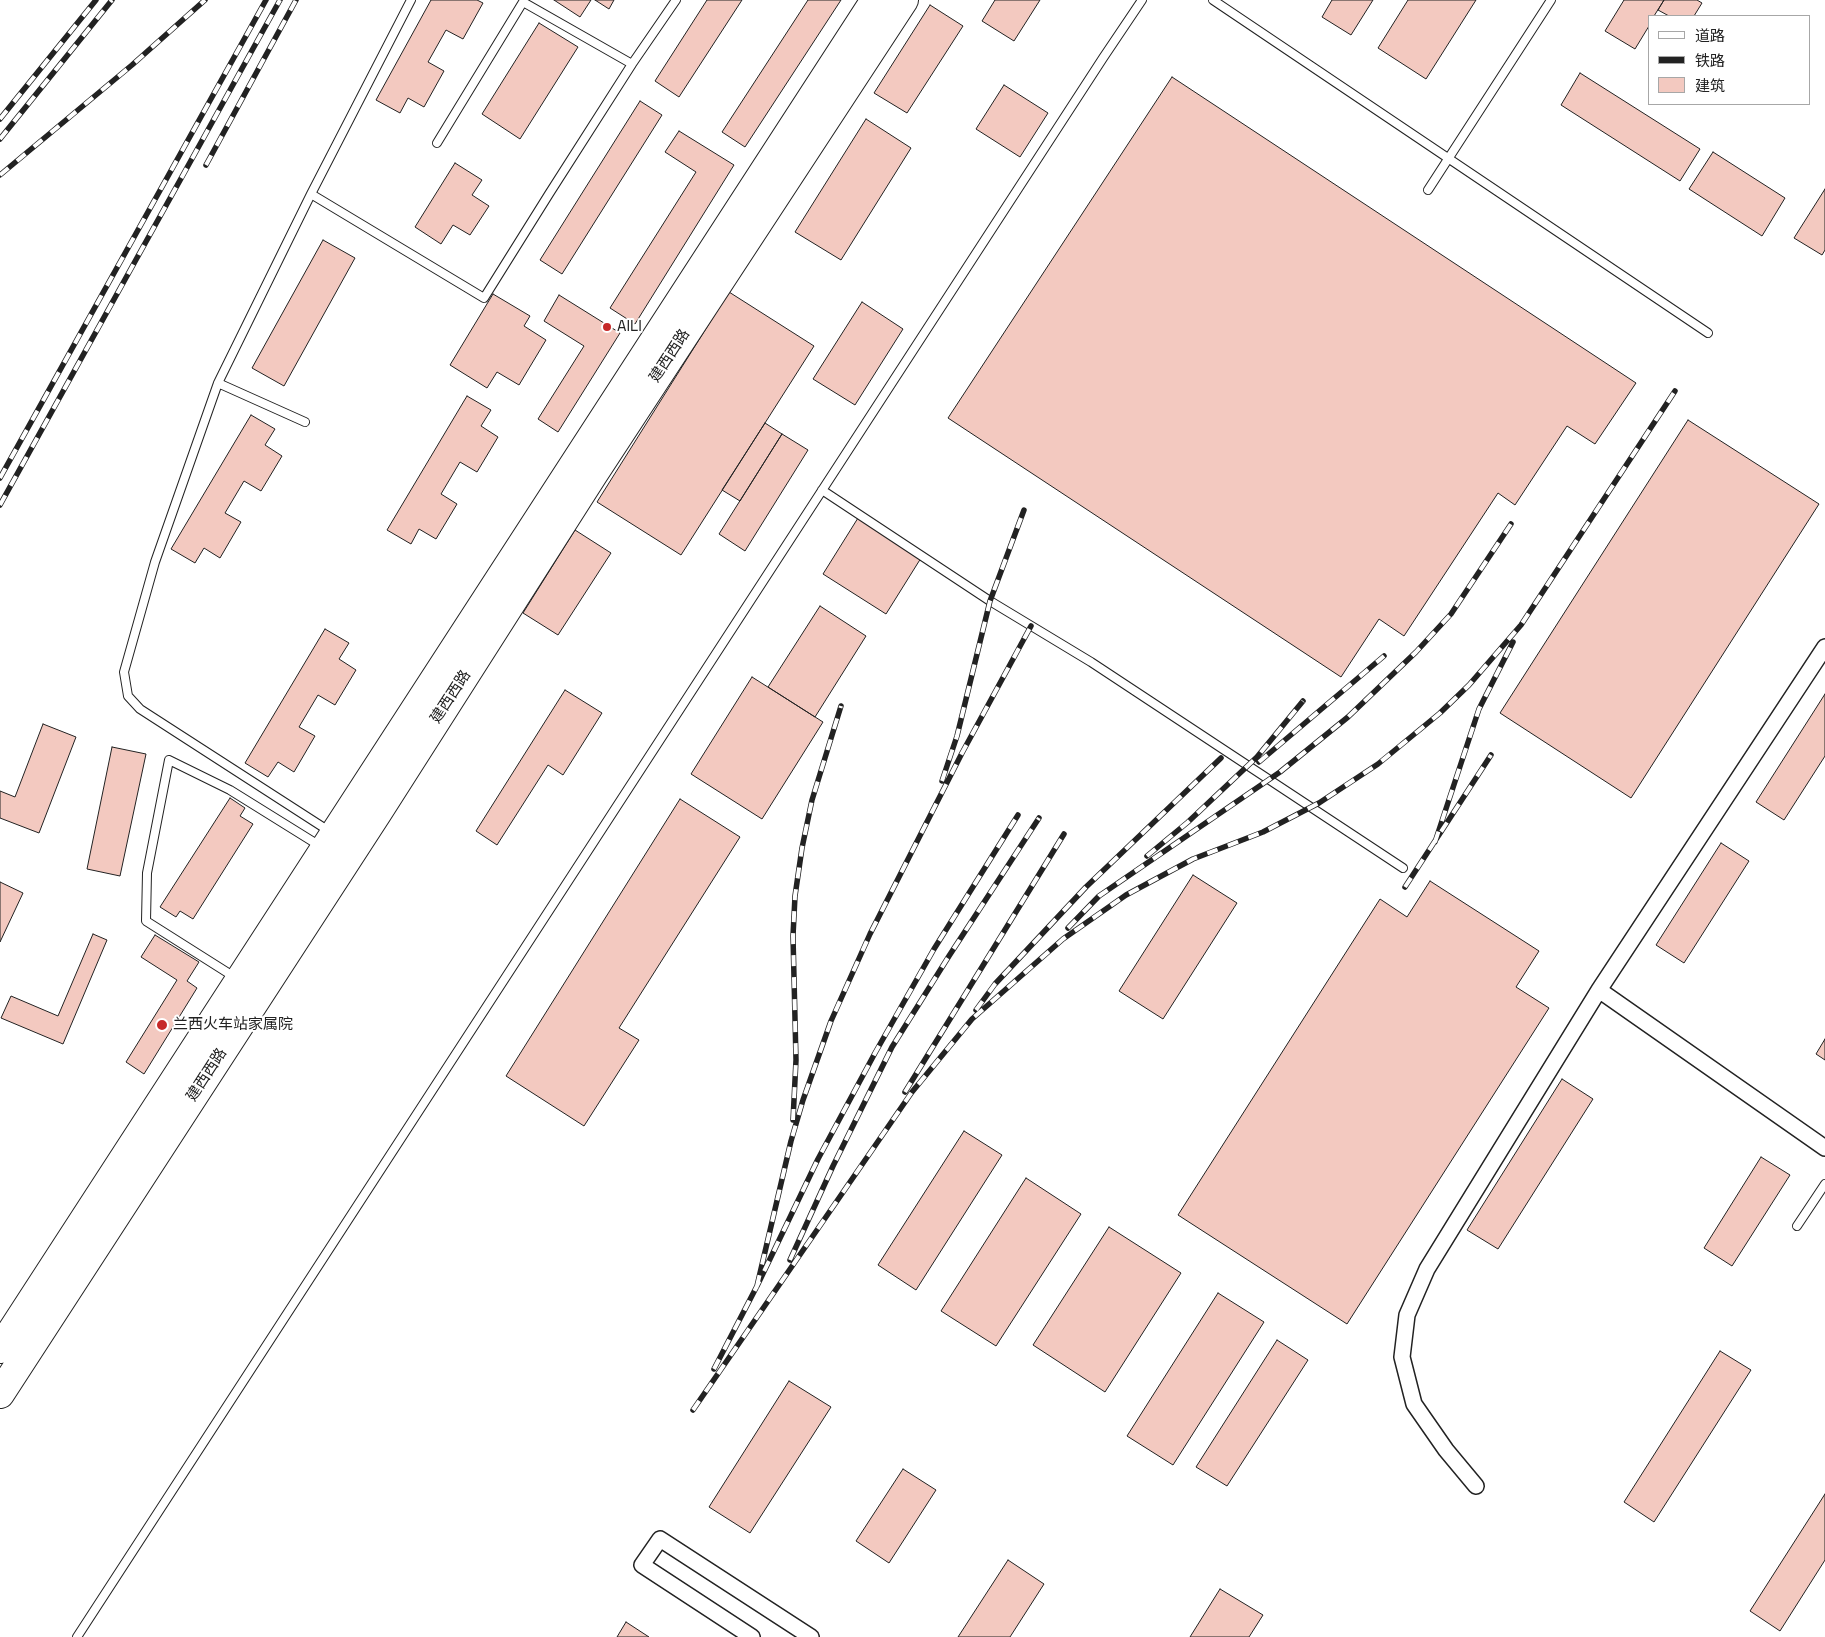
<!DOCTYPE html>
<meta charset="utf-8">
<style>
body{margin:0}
#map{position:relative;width:1825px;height:1637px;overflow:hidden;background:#fff;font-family:"Space Grotesk","Noto Sans SC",sans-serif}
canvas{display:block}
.legend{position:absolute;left:1648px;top:15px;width:162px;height:90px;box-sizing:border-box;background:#fff;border:1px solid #a7a7a7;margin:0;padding:6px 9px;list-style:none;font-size:15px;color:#222}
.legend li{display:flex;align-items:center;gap:10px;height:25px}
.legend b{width:25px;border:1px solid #a7a7a7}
</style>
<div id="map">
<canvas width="1825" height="1637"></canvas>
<ul class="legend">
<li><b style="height:6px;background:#fff"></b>道路</li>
<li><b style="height:6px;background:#222"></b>铁路</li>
<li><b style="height:14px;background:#f3c9c0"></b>建筑</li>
</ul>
</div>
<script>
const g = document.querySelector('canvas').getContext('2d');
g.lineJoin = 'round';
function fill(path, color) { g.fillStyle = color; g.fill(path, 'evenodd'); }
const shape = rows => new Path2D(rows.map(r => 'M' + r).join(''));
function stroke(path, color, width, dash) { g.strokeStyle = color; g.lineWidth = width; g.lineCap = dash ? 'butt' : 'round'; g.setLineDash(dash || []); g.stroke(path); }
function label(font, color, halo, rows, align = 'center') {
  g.font = font + ' "Space Grotesk","Noto Sans SC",sans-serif'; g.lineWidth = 4; g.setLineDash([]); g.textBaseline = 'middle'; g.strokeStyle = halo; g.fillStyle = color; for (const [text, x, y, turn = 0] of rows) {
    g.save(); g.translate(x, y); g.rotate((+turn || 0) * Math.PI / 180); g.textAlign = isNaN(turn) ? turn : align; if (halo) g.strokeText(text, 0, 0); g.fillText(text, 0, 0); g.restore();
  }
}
const building = shape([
 [431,0,477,0,483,3,463,39,446,30,428,62,444,71,424,107,408,98,400,113,376,100,431,0],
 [554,0,591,0,580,17,554,0],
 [595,0,614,0,609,9,595,0],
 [707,0,742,0,679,97,655,81,707,0],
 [808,0,841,0,745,147,722,132,808,0],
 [995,0,1040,0,1014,41,982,21,995,0],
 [1332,0,1373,0,1351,35,1322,17,1332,0],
 [1408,0,1476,0,1426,79,1378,48,1408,0],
 [1624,0,1664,0,1654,16,1649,16,1649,26,1635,49,1605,31,1624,0],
 [1664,0,1697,0,1702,3,1694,16,1669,16,1658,10,1664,0],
 [930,5,963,26,907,113,874,93,930,5],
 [539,23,578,47,520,139,482,114,539,23],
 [1580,73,1700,149,1680,181,1561,105,1580,73],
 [1172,77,1636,383,1595,444,1567,426,1515,505,1498,493,1404,636,1379,619,1341,677,948,418,1172,77],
 [1004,85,1048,113,1020,157,976,129,1004,85],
 [640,101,662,115,562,274,540,260,640,101],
 [866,119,911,148,841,260,795,232,866,119],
 [679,131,734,165,635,324,610,308,696,172,665,152,679,131],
 [1713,152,1785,198,1762,236,1689,189,1713,152],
 [455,163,482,180,472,195,489,206,470,235,453,225,441,244,415,227,455,163],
 [1825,189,1825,250,1822,255,1794,238,1825,189],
 [323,240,355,258,284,386,252,368,323,240],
 [729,292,814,346,681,555,597,502,729,292],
 [493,294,530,316,524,326,546,340,519,385,497,372,487,388,450,365,493,294],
 [559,295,620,333,558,432,538,419,584,346,544,321,559,295],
 [862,302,903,329,855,405,813,379,862,302],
 [467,396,491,410,481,426,498,437,477,472,460,462,441,494,457,504,436,539,419,529,411,544,387,530,467,396],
 [251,415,275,429,265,445,282,456,261,491,244,481,225,513,241,522,220,558,204,548,195,563,171,549,251,415],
 [1688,420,1819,504,1631,798,1500,713,1688,420],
 [765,423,782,434,740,501,722,490,765,423],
 [782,434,808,450,745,551,719,534,782,434],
 [858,518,921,558,886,614,823,574,858,518],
 [575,530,611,553,558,635,523,613,575,530],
 [820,606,866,636,815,717,768,687,820,606],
 [325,629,349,643,339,659,356,670,335,705,318,695,299,727,315,736,294,772,278,762,268,777,245,763,325,629],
 [752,677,823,722,762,819,691,774,752,677],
 [565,690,602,713,563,775,548,765,497,845,476,831,565,690],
 [1825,694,1825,756,1784,820,1756,802,1825,694],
 [43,724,76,737,39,833,0,818,0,791,15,797,43,724],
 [112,747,146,754,120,876,87,869,112,747],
 [230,798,245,808,240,816,253,824,193,919,180,911,176,917,160,907,230,798],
 [680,799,740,837,619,1028,639,1040,584,1126,506,1076,680,799],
 [1721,843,1749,861,1684,963,1656,945,1721,843],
 [1193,875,1237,903,1163,1019,1119,991,1193,875],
 [1430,881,1539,951,1516,987,1549,1008,1347,1324,1178,1215,1380,899,1407,917,1430,881],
 [0,882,23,893,0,942,0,882],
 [93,934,107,940,63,1044,1,1018,11,996,58,1016,93,934],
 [155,935,199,962,187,981,197,988,144,1074,126,1062,177,980,141,957,155,935],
 [1825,1039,1825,1060,1816,1054,1825,1039],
 [1562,1079,1593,1099,1498,1249,1467,1230,1562,1079],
 [964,1131,1002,1155,916,1290,878,1265,964,1131],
 [1761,1157,1790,1175,1732,1266,1704,1248,1761,1157],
 [1026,1178,1081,1214,996,1346,941,1311,1026,1178],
 [1109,1227,1181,1273,1105,1392,1033,1345,1109,1227],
 [1218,1293,1264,1322,1173,1465,1127,1436,1218,1293],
 [1277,1340,1308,1360,1227,1486,1196,1467,1277,1340],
 [1720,1351,1751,1370,1654,1522,1624,1502,1720,1351],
 [789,1381,831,1407,750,1533,709,1507,789,1381],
 [903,1469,936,1490,889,1563,856,1541,903,1469],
 [1825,1494,1825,1560,1780,1631,1750,1611,1825,1494],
 [1008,1560,1044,1584,1010,1637,958,1637,1008,1560],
 [1220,1589,1263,1615,1249,1637,1190,1637,1220,1589],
 [626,1622,649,1637,617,1637,626,1622]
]);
const lane = shape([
 [1213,0,1708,333],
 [437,143,523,2,632,64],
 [1428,190,1551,0],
 [311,194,484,298,549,194,632,64,676,0],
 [218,383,305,422],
 [822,490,990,601,1091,662,1403,868],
 [329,831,140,709,128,696,124,672,155,562,218,383,311,194,411,0],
 [236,978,146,921,147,873,169,760,230,790,320,846],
 [1797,1226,1825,1184],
 [77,1637,1103,58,1142,0]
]);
const street = shape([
 [1599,990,1825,1148],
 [1476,1486,1446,1450,1414,1404,1402,1357,1407,1315,1427,1269,1599,990,1825,647],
 [752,1637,642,1565,660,1539,811,1637]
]);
const highway = shape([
 [0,1349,875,0],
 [0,1394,378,812,593,475,904,0]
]);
const rail = shape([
 [0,119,96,0],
 [0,139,112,0],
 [206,165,296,0],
 [0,175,132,65,205,0],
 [0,478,266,0],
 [0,505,280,0],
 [1259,762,1384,656],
 [942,781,957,736,990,601,1024,510],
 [1435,842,1479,709,1513,642],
 [1147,856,1188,822,1257,757,1303,701],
 [1405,887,1491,755],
 [1068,928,1099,896,1280,772,1348,717,1416,652,1451,614,1511,524],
 [976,1010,995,984,1086,887,1221,758],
 [905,1092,1064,834],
 [793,1120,796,1060,793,936,795,896,802,848,812,800,841,706],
 [790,1260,833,1166,892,1047,949,956,1039,818],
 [757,1286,791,1141,803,1100,831,1021,870,934,962,753,1031,626],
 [714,1369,757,1286,818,1159,875,1053,934,949,1018,815],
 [693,1410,912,1092,972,1019,1063,939,1126,895,1193,859,1263,832,1319,803,1378,764,1440,713,1469,685,1521,625,1675,391]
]);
const markers = [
 [607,327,5,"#c62828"],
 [162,1025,6,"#c62828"]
];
const poiNames = [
 ["AILI",617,327],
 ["兰西火车站家属院",173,1025]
];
const streetNames = [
 ["建西西路",670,356,-57],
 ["建西西路",451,697,-57],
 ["建西西路",207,1075,-57]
];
fill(building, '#f3c9c0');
stroke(building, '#222', 1);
stroke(lane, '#222', 10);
stroke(street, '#222', 18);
stroke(highway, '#222', 30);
stroke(lane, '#fff', 8);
stroke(street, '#fff', 15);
stroke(highway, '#fff', 28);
stroke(rail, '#222', 5.5);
stroke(rail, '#fff', 4, [11]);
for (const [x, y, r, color] of markers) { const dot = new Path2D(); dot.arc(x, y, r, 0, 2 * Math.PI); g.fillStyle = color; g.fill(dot); stroke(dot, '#fff', 2); }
label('15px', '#222', '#fff', poiNames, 'left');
label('15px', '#222', '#fff', streetNames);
</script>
